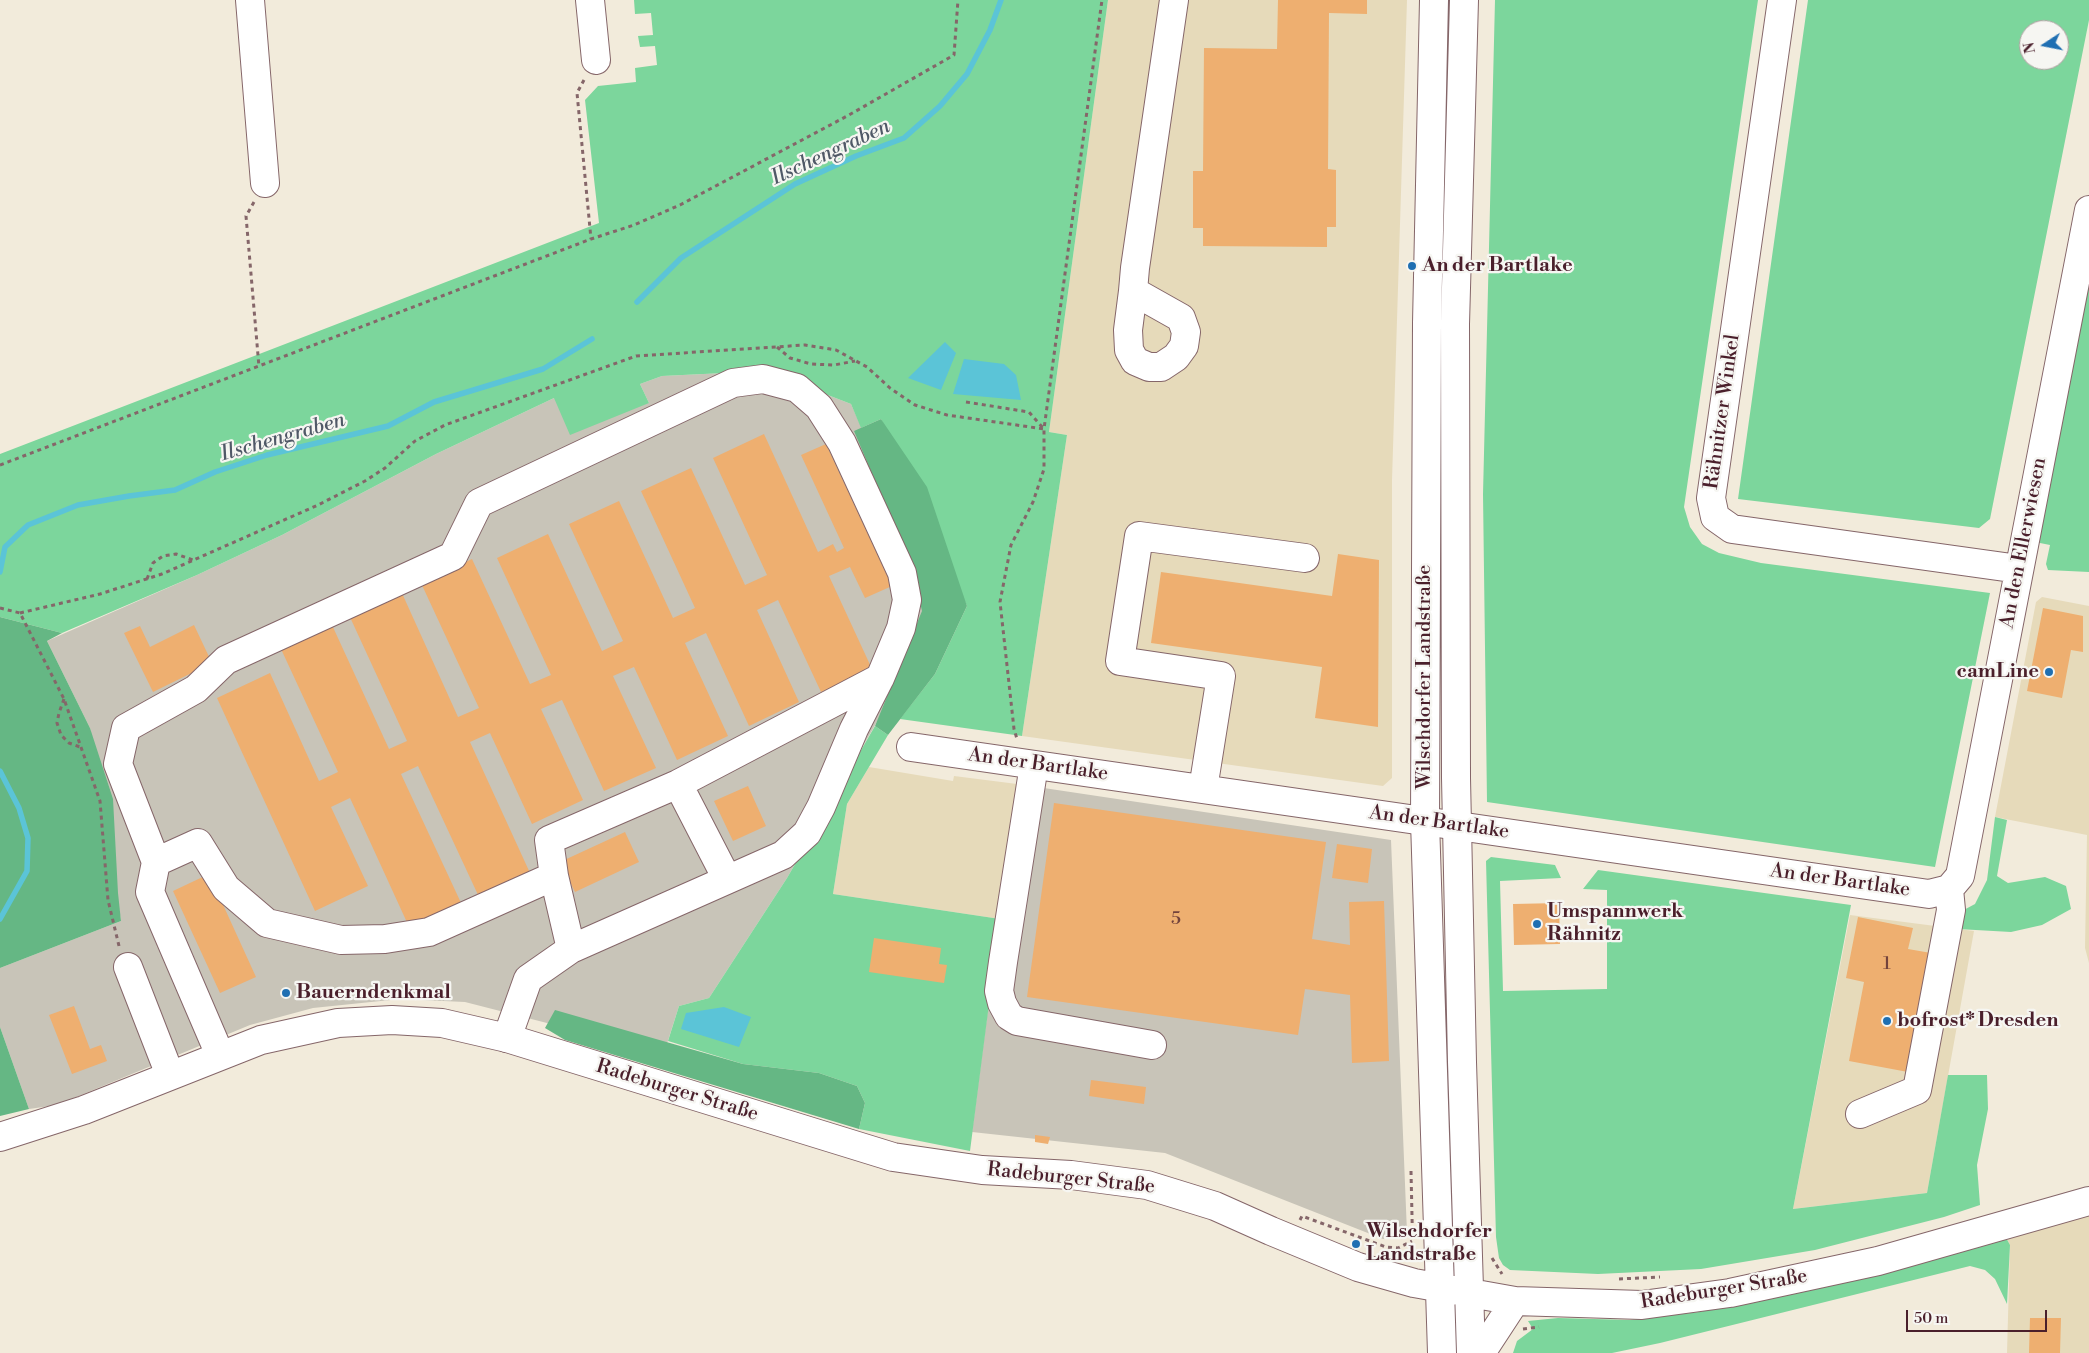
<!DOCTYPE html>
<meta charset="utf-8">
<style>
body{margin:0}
#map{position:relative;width:2089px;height:1353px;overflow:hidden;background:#f2ebdb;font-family:"Libre Bodoni",serif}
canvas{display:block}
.north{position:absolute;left:2019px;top:20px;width:50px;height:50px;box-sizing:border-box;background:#f6f6f2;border:1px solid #b1a0a2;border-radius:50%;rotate:259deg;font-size:14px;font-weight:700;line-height:20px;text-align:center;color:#4a1f2b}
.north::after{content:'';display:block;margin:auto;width:18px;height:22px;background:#1f6fb2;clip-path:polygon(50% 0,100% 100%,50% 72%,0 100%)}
.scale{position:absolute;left:1906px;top:1310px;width:141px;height:22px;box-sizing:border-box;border:2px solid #4a1f2b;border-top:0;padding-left:6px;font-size:15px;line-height:18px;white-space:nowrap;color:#4a1f2b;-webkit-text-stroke:4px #f6f6f2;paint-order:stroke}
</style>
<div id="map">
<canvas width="2089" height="1353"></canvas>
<div class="north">N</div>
<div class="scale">50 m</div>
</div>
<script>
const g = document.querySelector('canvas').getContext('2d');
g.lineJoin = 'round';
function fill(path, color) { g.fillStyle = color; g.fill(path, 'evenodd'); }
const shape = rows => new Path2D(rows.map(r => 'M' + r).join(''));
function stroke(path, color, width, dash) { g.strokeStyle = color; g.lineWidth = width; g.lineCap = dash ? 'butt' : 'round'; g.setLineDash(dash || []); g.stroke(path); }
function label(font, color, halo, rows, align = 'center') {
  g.font = font + ' "Libre Bodoni",serif'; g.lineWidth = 4.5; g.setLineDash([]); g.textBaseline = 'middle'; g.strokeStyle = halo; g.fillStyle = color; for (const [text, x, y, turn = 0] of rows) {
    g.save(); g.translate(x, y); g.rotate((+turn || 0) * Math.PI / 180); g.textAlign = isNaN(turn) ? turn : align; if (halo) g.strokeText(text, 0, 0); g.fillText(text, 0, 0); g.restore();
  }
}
const built = shape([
 [1108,0,1407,0,1392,480,1392,778,1383,786,1022,736,1067,435,1049,432],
 [2042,597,2089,606,2089,963,2085,948,2087,835,1995,817,2036,602],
 [869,767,953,781,954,776,1017,784,1000,919,833,894,847,804],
 [1850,915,1974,931,1927,1193,1793,1209],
 [2089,1212,2089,1353,2007,1353,2010,1245,2005,1236]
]);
const industrial = shape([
 [766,371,851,404,942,609,787,878,709,998,679,1006,664,1053,465,1002,400,999,313,1008,250,1025,57,1105,29,1109,0,1027,0,968,121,921,90,728,47,641,197,575,282,535,436,454,554,398,649,403,640,384,662,376],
 [1017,784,1391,840,1407,1233,1383,1239,1165,1153,972,1132]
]);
const green = shape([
 [634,0,1108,0,1049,432,1067,435,1022,736,900,719,935,674,967,606,881,419,861,428,851,404,766,371,662,376,640,384,649,403,570,435,554,398,436,454,282,535,197,575,62,633,0,617,0,454,599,223,585,100,598,86,636,82,635,68,657,65,655,46,640,47,638,36,653,35,651,13,635,14],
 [1443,0,1455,0,1450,137,1442,137],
 [1495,0,1758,0,1684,507,1690,527,1702,544,1719,553,1761,563,1990,593,1935,867,1487,802,1483,494],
 [1808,0,2089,0,2089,20,1990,519,1979,528,1738,499],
 [2029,30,2059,30,2059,60,2029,60],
 [2089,238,2089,572,2048,570,2046,564,2050,545,2035,542],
 [875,726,888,735,847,804,833,894,1000,919,970,1151,859,1129,865,1103,857,1086,819,1073,743,1064,668,1041,679,1006,709,998,787,878],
 [1995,817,2007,820,1997,876,2008,883,2045,877,2066,886,2071,909,2042,925,2011,932,1958,929,1960,912,1975,904,1987,880],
 [1491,857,1555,865,1561,878,1500,881,1503,991,1607,989,1607,890,1583,889,1598,870,1851,905,1793,1209,1927,1193,1948,1075,1987,1075,1988,1109,1977,1165,1980,1205,1944,1217,1815,1250,1701,1269,1598,1274,1510,1270,1503,1265,1499,1258,1496,1237,1486,861],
 [2005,1236,2010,1245,2007,1304,1995,1279,1985,1270,1970,1266,1660,1343,1612,1353,1513,1353,1517,1341,1533,1329,1528,1321,1558,1318,1630,1320,1699,1312,1868,1273]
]);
const forest = shape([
 [881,419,927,487,967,606,935,674,888,735,875,726,922,611,913,571,854,431],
 [0,617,62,633,47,641,90,728,113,799,118,893,121,921,0,968],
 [555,1010,743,1064,819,1073,857,1086,865,1103,859,1129,565,1040,545,1028],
 [0,1027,29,1109,0,1116]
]);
const water = shape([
 [945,342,956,353,941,390,908,378],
 [964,359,1004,364,1016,375,1021,400,953,394],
 [724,1007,751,1017,739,1047,681,1029,686,1013]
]);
const stream = shape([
 [637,302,681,258,795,184,856,156,904,138,940,106,967,74,990,30,1001,0],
 [0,572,5,547,28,525,78,505,129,496,175,490,215,472,267,455,388,426,434,402,543,369,592,339],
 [0,771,19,808,28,838,27,871,0,919]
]);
const building = shape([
 [1278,0,1367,0,1367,14,1329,13,1328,169,1336,170,1336,227,1327,227,1327,247,1203,246,1203,228,1193,228,1193,171,1203,171,1204,48,1277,49],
 [764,434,818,552,833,544,837,552,844,548,801,455,826,444,892,586,865,598,850,567,829,576,872,669,821,692,778,600,757,610,799,702,749,726,706,633,685,643,728,736,677,760,634,667,613,676,656,768,604,791,562,700,541,709,583,800,532,824,490,733,470,742,530,873,479,897,418,766,401,774,462,905,410,929,350,798,331,807,368,886,315,911,217,698,270,673,319,781,338,772,281,649,332,625,389,749,407,741,349,615,401,591,458,717,479,708,421,583,472,559,530,684,551,675,497,558,548,534,602,651,623,641,569,524,619,501,673,618,695,608,641,491,691,468,745,585,767,575,713,458],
 [1338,554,1379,560,1378,727,1315,718,1322,667,1151,643,1161,572,1332,596],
 [2043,608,2083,616,2083,652,2071,650,2062,698,2027,691],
 [194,625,212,663,153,692,124,633,140,626,150,647],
 [748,786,766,826,733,841,714,801],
 [1054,803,1326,842,1312,939,1350,945,1349,902,1384,901,1389,1061,1352,1063,1350,995,1305,989,1298,1035,1027,997],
 [625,832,639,862,575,892,560,862],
 [1337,844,1372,849,1368,883,1332,878],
 [209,874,256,977,220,993,173,891],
 [1559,903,1560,944,1514,945,1513,904],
 [1858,917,1913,928,1908,949,1931,953,1908,1072,1849,1061,1864,982,1846,978],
 [874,938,941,948,939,964,947,965,944,983,869,972],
 [74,1006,90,1049,101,1045,107,1061,72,1074,49,1015],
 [1091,1080,1146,1087,1144,1104,1089,1096],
 [1035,1135,1050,1137,1048,1144,1035,1142],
 [2030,1318,2061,1318,2060,1353,2029,1353]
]);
const path = shape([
 [584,80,577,93,591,239],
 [254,202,246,216,259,367],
 [777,347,790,358,811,364,834,365,855,361],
 [966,402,1029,412,1044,429,1044,469,1033,502,1011,545,1000,602,1014,729,1017,739],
 [0,465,591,239,634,225,680,205,849,115,954,55,958,0],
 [147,579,153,563,163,556,176,554,193,560],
 [0,608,20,613,64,699,100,801,108,900,119,946],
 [20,613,100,594,162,574,318,505,365,481,385,468,415,441,445,425,636,356,805,345,836,350,867,367,890,388,915,405,947,415,1044,429,1102,0],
 [64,699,59,713,57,723,61,735,69,743,80,747],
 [1411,1171,1413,1260],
 [1300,1220,1302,1216,1386,1247,1398,1248,1412,1241],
 [1492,1258,1502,1274],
 [1619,1279,1660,1277],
 [1523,1329,1539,1327]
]);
const minor = shape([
 [250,0,265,183],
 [590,0,596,60],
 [1782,0,1711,498,1715,517,1732,529,2019,569],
 [1133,291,1181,318,1186,332,1184,346,1176,357,1161,367,1149,367,1135,361,1129,350,1128,330,1133,291,1135,268,1174,0],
 [911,747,1929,894,1949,889,1960,876,2089,210],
 [1034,765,1003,962,999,991,1002,1003,1009,1016,1017,1021,1152,1045],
 [678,784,727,879],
 [1203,789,1221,676,1120,661,1139,536,1305,558],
 [156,862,198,843,226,888,267,923,341,940,385,939,429,932,554,876],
 [571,949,554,876,549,840,678,784,880,678],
 [128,967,170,1075],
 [220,1055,150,892,156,862,118,764,126,728,196,689,226,660,453,556,479,503,733,383,763,379,797,388,819,407,842,443,902,573,907,600,901,628,880,678,854,729,821,807,807,833,783,855,571,949,528,979,507,1038],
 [1860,1114,1917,1090,1951,910,1949,889]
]);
const major = shape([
 [1434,0,1427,323,1425,821,1442,1353],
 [1464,0,1455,324,1456,778,1462,1062,1471,1353],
 [0,1137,84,1110,261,1040,338,1023,392,1020,442,1023,507,1038,893,1157,982,1170,1071,1175,1147,1185,1215,1206,1271,1231,1358,1267,1414,1283,1515,1301,1642,1305,1730,1293,1878,1261,2089,1201],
 [1481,1353,1515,1301]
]);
const markers = [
 [1412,266,5,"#1f6fb2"],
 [2049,672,5,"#1f6fb2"],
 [1537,924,5,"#1f6fb2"],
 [286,993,5,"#1f6fb2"],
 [1887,1021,5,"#1f6fb2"],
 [1356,1244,5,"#1f6fb2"]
];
const numberNames = [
 ["5",1176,920],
 ["1",1887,965]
];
const poiNames = [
 ["An der Bartlake",1422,266],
 ["camLine",2039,672,"right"],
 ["Umspannwerk",1547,912],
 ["Rähnitz",1547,935],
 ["Bauerndenkmal",296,993],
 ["bofrost* Dresden",1897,1021],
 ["Wilschdorfer",1366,1232],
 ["Landstraße",1366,1255]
];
const streetNames = [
 ["Rähnitzer Winkel",1723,412,-82],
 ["An den Ellerwiesen",2024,543,-79],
 ["Wilschdorfer Landstraße",1425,677,-90],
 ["An der Bartlake",1038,765,8],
 ["An der Bartlake",1439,823,8],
 ["An der Bartlake",1840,881,8],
 ["Radeburger Straße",677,1091,17],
 ["Radeburger Straße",1071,1179,6],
 ["Radeburger Straße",1724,1290,-9]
];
const waterNames = [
 ["Ilschengraben",831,153,-25],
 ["Ilschengraben",283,438,-16]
];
fill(built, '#e6daba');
fill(industrial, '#c8c4b8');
fill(green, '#7cd69c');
fill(forest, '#65b784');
fill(water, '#5bc4d7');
stroke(stream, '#5bc4d7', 5.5);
fill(building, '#eeaf70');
stroke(minor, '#856669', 30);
stroke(major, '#856669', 30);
stroke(path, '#856669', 3, [4, 4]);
stroke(minor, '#fff', 28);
stroke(major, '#fff', 28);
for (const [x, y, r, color] of markers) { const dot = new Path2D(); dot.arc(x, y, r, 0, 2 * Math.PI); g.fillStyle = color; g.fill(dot); stroke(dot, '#f6f6f2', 2); }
label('18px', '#73433c', null, numberNames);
label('bold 20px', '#4a1f2b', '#f6f6f2', poiNames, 'left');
label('20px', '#4a1f2b', '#f6f6f2', streetNames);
label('italic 21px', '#505967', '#f6f6f2', waterNames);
</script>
